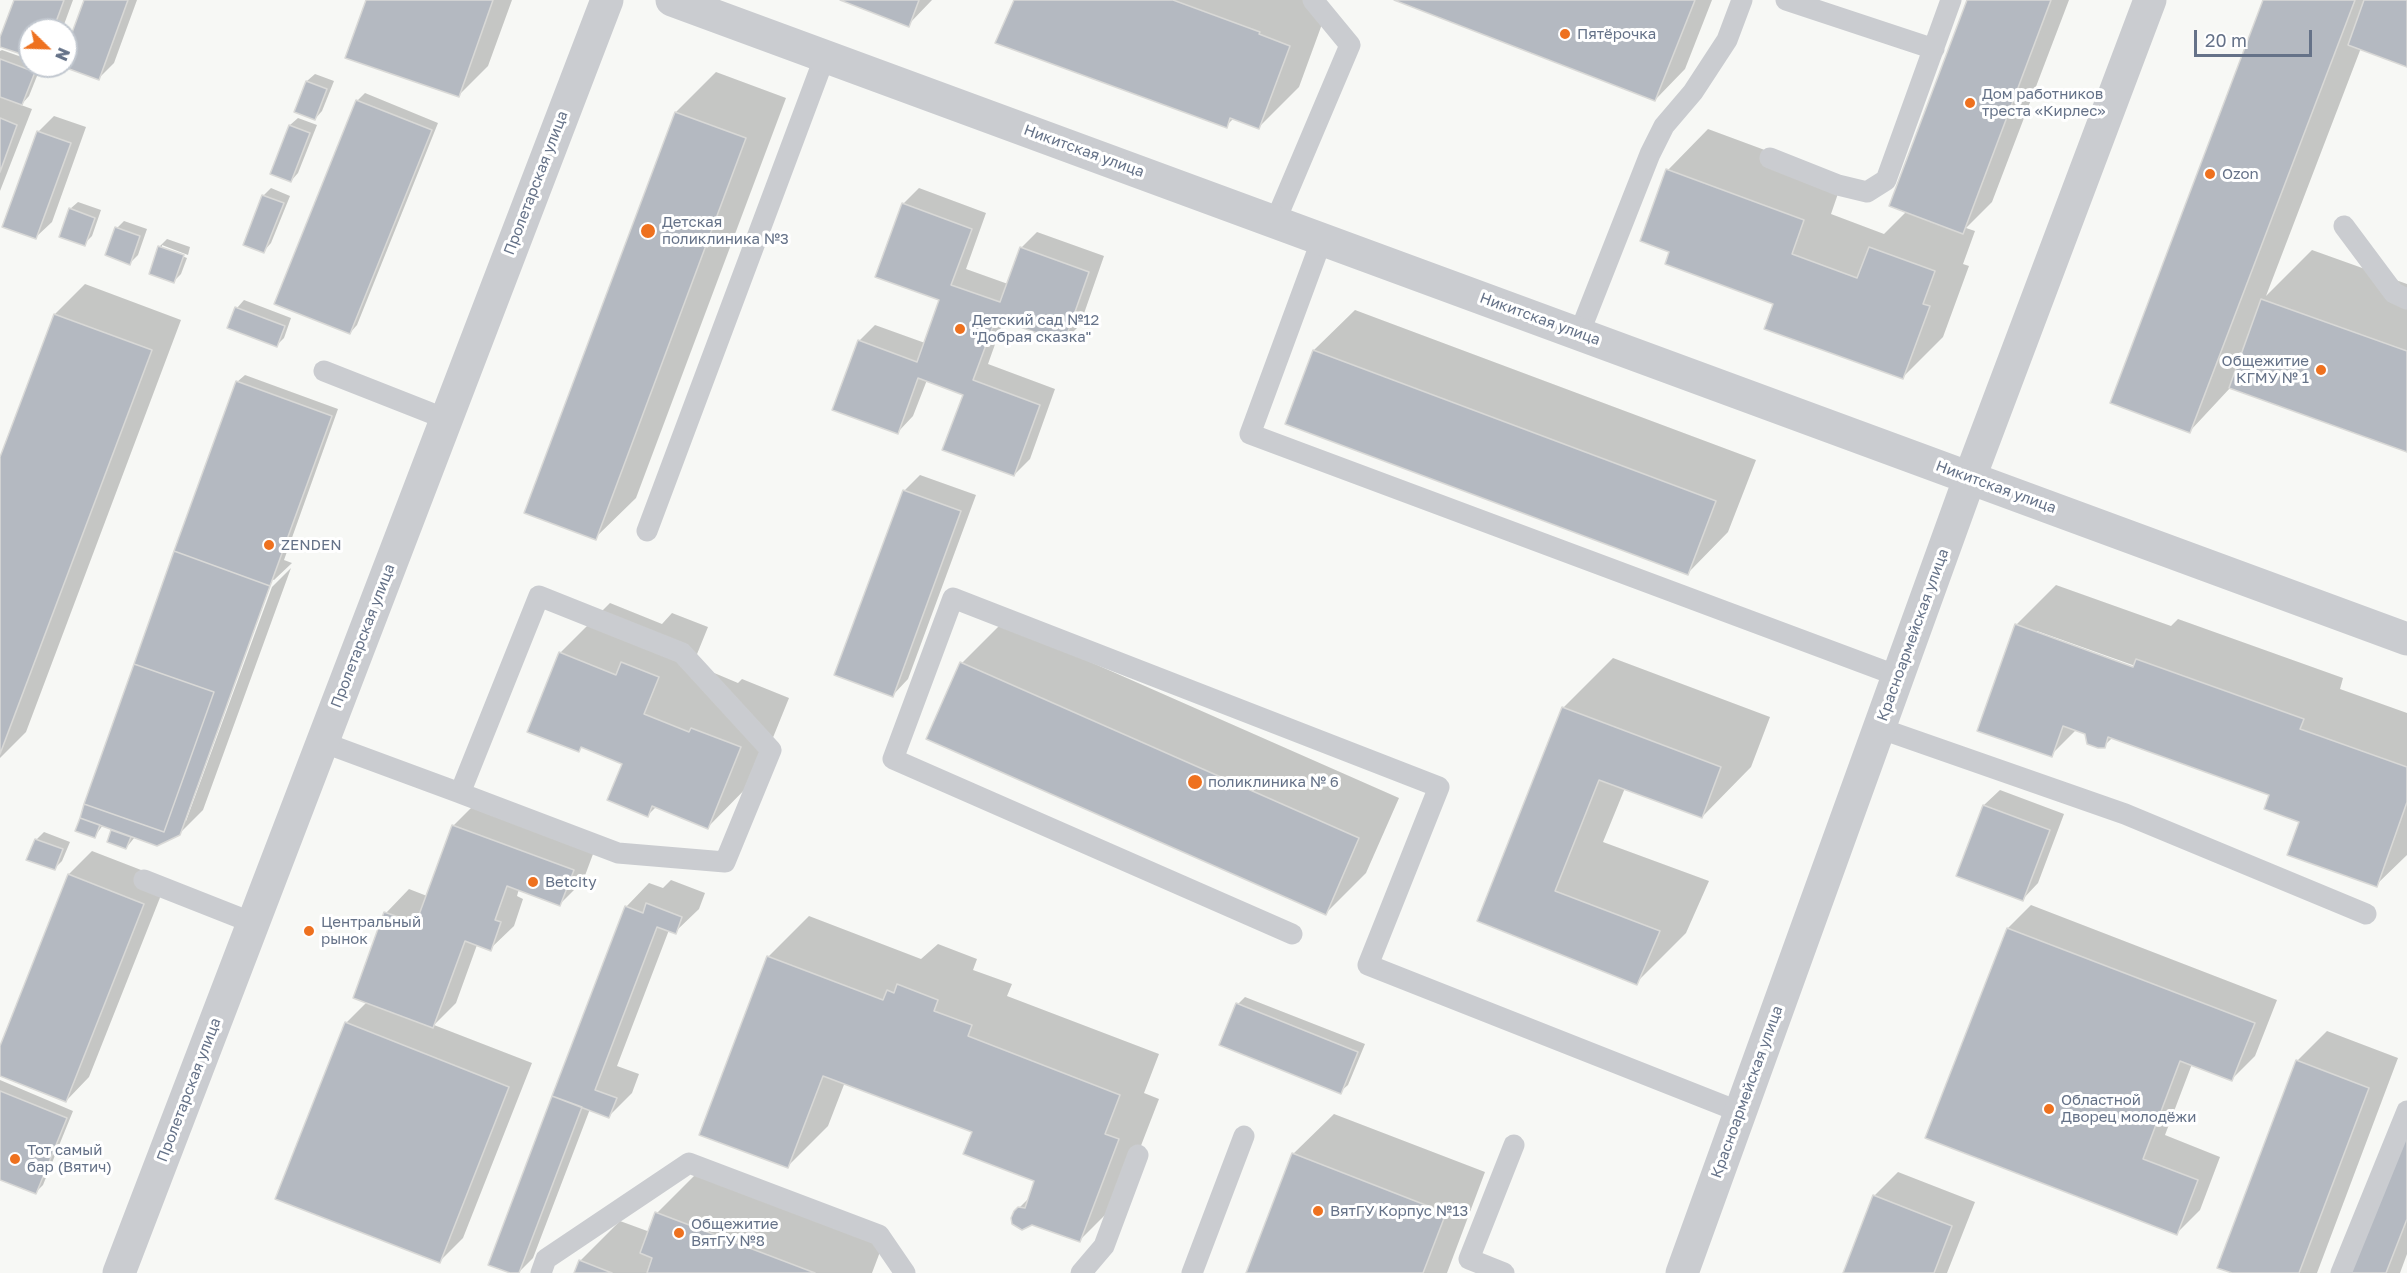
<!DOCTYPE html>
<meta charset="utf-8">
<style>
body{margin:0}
#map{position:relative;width:2407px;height:1273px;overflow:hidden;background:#f7f8f5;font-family:"Golos Text",sans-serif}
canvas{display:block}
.north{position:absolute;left:18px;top:18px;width:60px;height:60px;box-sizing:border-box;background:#fff;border:2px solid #c1c7cf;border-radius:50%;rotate:113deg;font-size:16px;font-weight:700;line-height:24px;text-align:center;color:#657288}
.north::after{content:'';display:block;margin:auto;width:21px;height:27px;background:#ee711f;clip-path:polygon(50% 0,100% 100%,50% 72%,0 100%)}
.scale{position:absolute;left:2194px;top:30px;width:118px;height:27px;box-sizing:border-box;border:3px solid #657288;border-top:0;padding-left:8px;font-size:18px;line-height:21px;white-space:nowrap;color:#657288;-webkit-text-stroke:4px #fff;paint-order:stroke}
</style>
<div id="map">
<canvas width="2407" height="1273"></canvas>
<div class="north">N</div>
<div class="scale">20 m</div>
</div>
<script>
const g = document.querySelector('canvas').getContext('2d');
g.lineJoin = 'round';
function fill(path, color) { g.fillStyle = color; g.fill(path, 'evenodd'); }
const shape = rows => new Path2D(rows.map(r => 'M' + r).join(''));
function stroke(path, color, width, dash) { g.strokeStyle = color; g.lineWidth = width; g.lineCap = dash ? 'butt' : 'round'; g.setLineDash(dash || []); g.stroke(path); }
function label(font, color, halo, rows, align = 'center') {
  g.font = font + ' "Golos Text",sans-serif'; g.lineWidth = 6; g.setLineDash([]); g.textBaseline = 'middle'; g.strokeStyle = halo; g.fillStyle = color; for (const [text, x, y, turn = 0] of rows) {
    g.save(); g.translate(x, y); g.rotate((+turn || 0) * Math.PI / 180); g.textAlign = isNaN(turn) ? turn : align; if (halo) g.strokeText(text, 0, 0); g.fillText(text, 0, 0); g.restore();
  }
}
const shadow = shape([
 [15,0,73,0,62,30,30,30,30,56,0,45],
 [86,0,137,0,114,63,98,79,65,66,66,53],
 [368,0,512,0,488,66,458,96],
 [844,0,932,0,908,25],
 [1016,0,1315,0,1329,5,1299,87,1259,127,1234,118,1226,126],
 [1398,0,1712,0,1685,69,1655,100],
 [1969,0,2069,0,1992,202,1966,228,1975,231,1963,264,1969,266,1943,337,1902,378,1775,303,1671,252,1668,170,1708,129,1843,179,1831,214,1884,234,1907,211],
 [2264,0,2407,0,2407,66,2361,48,2266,296,2312,250,2407,284,2407,450,2231,387,2190,431],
 [2,50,30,60,30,66,41,66,29,96,21,105,32,109,0,191,0,51],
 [716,72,786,98,636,498,595,538,526,513,676,112],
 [315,74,334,81,322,111,315,119,307,81],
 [365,93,438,123,357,325,350,333,357,101],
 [54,116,86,127,52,222,36,237,38,132],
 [298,118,317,125,298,173,291,181,272,174,290,125],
 [271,188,290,196,271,243,264,251,263,196],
 [919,188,986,213,966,269,1008,284,1021,248,1037,232,1104,256,1080,325,1064,341,1004,319,988,364,1055,389,1030,459,1014,475,965,394,927,380,913,416,898,432,859,341,875,325,925,343,941,299,903,204],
 [78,202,101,210,92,236,84,244,70,209],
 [124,221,147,229,138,255,130,263,117,228],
 [167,239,190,247,188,255,162,245,162,248,187,258,181,274,174,281,150,273,160,246],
 [85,284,181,320,26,732,0,758,0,462,55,314],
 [244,300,291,318,284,338,276,346,237,308],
 [1355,310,1756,460,1728,532,1688,573,1287,423,1314,350],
 [245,375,338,409,284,560,292,563,274,580,271,579,183,821,186,821,272,587,291,568,203,810,179,834,135,837,126,848,109,841,113,829,103,825,95,836,237,382],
 [920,475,976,495,908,679,893,695,904,491],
 [2056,585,2171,626,2178,619,2343,678,2340,689,2407,713,2407,855,2376,885,2271,794,2113,737,2104,746,2087,733,2077,729,2051,755,2016,625],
 [2037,631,2141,668,2140,671,2037,634],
 [610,603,662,624,672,613,708,627,693,664,738,683,742,679,789,698,757,777,708,827,656,807,648,815,624,763,582,746,578,750,560,653],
 [1002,623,1399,798,1366,873,1326,913,962,663],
 [1613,658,1770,717,1751,767,1702,817,1625,788,1603,842,1709,881,1686,933,1636,983,1479,920,1563,708],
 [2000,790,2064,814,2038,883,2023,899,1958,875,1984,805],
 [477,802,596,846,583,881,560,904,519,889,517,896,523,899,514,926,490,949,477,945,456,1003,434,1025,532,1063,463,1238,440,1261,346,1023,367,1002,386,913,409,889,427,896,453,826],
 [44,832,70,842,62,861,54,869,36,840],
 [92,851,167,880,89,1077,66,1101,0,1075,0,1050,69,874],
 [671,880,705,893,699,909,675,932,669,930,617,1066,639,1074,632,1093,609,1116,590,1109,533,1258,518,1273,514,1273,626,907,649,883,663,888],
 [2031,905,2277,1000,2255,1056,2232,1079,2192,1064,2165,1135,2220,1157,2200,1210,2177,1233,2008,928],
 [809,916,921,959,938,944,977,959,973,970,1012,984,1007,996,1159,1054,1144,1093,1159,1099,1120,1200,1080,1240,1032,1223,1022,1228,1013,1224,1019,1208,1030,1197,1036,1180,974,1132,845,1082,828,1126,787,1167,768,957],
 [1245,997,1365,1044,1348,1085,1340,1092,1238,1004],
 [2327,1031,2398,1058,2317,1273,2234,1273,2297,1061],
 [0,1080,73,1111,43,1185,35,1193,0,1178],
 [1334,1114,1485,1172,1447,1273,1247,1273,1293,1154],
 [2407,1115,2407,1254,2400,1273,2344,1273],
 [1898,1172,1975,1202,1947,1273,1844,1273,1874,1196],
 [697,1173,883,1244,872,1273,575,1273,580,1261,620,1221,650,1232,657,1213]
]);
const building = shape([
 [14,0,64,0,53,30,30,30,30,57,0,47,0,37,14,0],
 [84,0,128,0,99,80,61,66,66,66,66,49,84,0],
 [366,0,493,0,459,97,345,58,366,0],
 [840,0,919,0,909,27,840,0],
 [1014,0,1173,0,1260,32,1259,34,1290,46,1259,129,1230,118,1227,128,995,43,1014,0],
 [1394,0,1695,0,1655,101,1394,0],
 [1967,0,2051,0,1963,234,1889,206,1967,0],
 [2263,0,2355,0,2190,433,2110,403,2263,0],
 [2364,0,2407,0,2407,67,2348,45,2364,0],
 [0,59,35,72,22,105,0,97,0,59],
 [306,81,327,89,315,120,294,112,306,81],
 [356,100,432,130,350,334,274,304,356,100],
 [675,112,746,138,596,540,524,513,675,112],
 [0,118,17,125,0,172,0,118],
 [289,125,310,133,291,182,270,174,289,125],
 [37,131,71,143,36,239,2,227,37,131],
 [1666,169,1804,220,1792,254,1857,278,1869,247,1935,271,1923,304,1930,306,1903,379,1764,329,1773,304,1665,264,1669,252,1640,241,1666,169],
 [262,195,284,203,264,253,243,245,262,195],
 [902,203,972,229,951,285,1000,302,1020,247,1089,272,1064,343,996,318,973,380,1040,405,1014,476,942,450,963,395,918,378,898,434,832,410,858,340,917,362,939,300,875,277,902,203],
 [69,208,95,218,85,246,59,237,69,208],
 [115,227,140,236,130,265,105,255,115,227],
 [158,246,184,255,174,283,149,274,158,246],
 [2261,299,2407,351,2407,452,2229,388,2261,299],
 [235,307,285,326,277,347,227,328,235,307],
 [54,314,152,350,0,754,0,457,54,314],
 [1313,350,1716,501,1688,575,1285,424,1313,350],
 [236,381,332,416,270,586,174,551,236,381],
 [903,490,961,511,893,697,834,675,903,490],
 [174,551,270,586,180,835,157,846,80,818,84,804,164,832,214,692,134,664,174,551],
 [2015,624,2133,667,2136,659,2304,719,2300,729,2407,767,2407,802,2377,887,2287,855,2299,822,2264,809,2269,795,2108,737,2105,748,2098,748,2087,744,2085,734,2063,726,2052,757,1977,731,2015,624],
 [559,652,616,675,621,662,659,677,644,714,689,732,691,728,741,747,708,829,652,806,648,817,607,800,622,764,581,747,579,752,527,732,559,652],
 [960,662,1359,838,1326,915,926,739,960,662],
 [134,664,214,692,164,832,84,804,134,664],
 [1562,707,1721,767,1702,818,1599,780,1555,891,1660,931,1637,985,1477,921,1562,707],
 [1983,805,2050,830,2023,901,1956,876,1983,805],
 [80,818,100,825,95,838,75,831,80,818],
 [452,825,574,870,560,906,507,886,495,920,501,922,491,951,465,941,433,1028,353,998,384,912,416,923,452,825],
 [111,830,131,837,126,849,107,842,111,830],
 [35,839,63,849,55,870,26,860,35,839],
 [68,874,144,904,66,1102,0,1076,0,1046,68,874],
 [646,903,682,917,676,934,657,927,595,1090,617,1098,609,1118,552,1096,625,906,643,913,646,903],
 [2007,928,2255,1023,2232,1081,2180,1061,2143,1159,2198,1180,2177,1235,1925,1138,2007,928],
 [767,956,883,1000,887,990,894,993,897,984,938,1000,934,1011,972,1025,968,1036,1120,1095,1105,1134,1119,1139,1080,1242,1032,1225,1022,1230,1012,1224,1011,1218,1014,1211,1018,1207,1025,1208,1034,1181,963,1154,972,1132,823,1076,788,1168,699,1135,767,956],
 [1236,1003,1358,1052,1341,1094,1219,1045,1236,1003],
 [345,1022,509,1087,440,1263,275,1199,345,1022],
 [2296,1060,2369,1088,2299,1273,2232,1273,2217,1268,2296,1060],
 [0,1091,67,1118,36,1194,0,1180,0,1091],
 [552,1096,582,1107,519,1273,510,1273,488,1265,552,1096],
 [2407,1118,2407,1219,2386,1273,2343,1273,2407,1118],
 [1292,1153,1446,1213,1423,1273,1246,1273,1292,1153],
 [1873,1195,1952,1226,1934,1273,1843,1273,1873,1195],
 [655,1212,815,1273,647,1273,652,1258,640,1253,655,1212],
 [579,1260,612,1273,574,1273,579,1260]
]);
const service = shape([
 [1786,0,1934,49],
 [1770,158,1838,185,1867,192,1886,180,1951,0],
 [1275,222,1350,45,1313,0],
 [2344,226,2394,293,2407,299],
 [1322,239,1250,434,1898,676],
 [1579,334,1650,154,1664,126,1693,92,1727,40,1742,0],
 [324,371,446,419],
 [647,531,825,56],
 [1879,728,2125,814,2366,914],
 [322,742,460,793,539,596,682,653,771,750,725,862,618,853,460,793],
 [144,880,253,923],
 [1292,934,893,759,953,598,1439,787,1368,965,1740,1112],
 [541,1273,546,1259,689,1163,879,1235,905,1273],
 [1081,1273,1104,1246,1138,1155],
 [1192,1273,1244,1136],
 [1504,1273,1469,1259,1514,1145],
 [2341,1273,2407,1111]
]);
const minor = shape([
 [672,0,2407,639],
 [119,1273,607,0],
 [1682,1273,1970,477,2150,0]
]);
const markers = [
 [1565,34,6,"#ee711f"],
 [1970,103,6,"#ee711f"],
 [2210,174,6,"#ee711f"],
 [648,231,8,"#ee711f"],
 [960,329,6,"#ee711f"],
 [2321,370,6,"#ee711f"],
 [269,545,6,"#ee711f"],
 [1195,782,8,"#ee711f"],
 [533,882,6,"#ee711f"],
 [309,931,6,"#ee711f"],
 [2049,1109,6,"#ee711f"],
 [15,1159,6,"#ee711f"],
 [1318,1211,6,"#ee711f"],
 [679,1233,6,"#ee711f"]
];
const poiNames = [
 ["Пятёрочка",1577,34],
 ["Дом работников",1982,94],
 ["треста «Кирлес»",1982,111],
 ["Ozon",2222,174],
 ["Детская",662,222],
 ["поликлиника №3",662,239],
 ["Детский сад №12",972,320],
 ["\"Добрая сказка\"",972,337],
 ["Общежитие",2309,361,"right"],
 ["КГМУ № 1",2309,378,"right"],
 ["ZENDEN",281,545],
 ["поликлиника № 6",1208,782],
 ["Betcity",545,882],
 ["Центральный",321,922],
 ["рынок",321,939],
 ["Областной",2061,1100],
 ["Дворец молодёжи",2061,1117],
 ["Тот самый",27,1150],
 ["бар (Вятич)",27,1167],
 ["ВятГУ Корпус №13",1330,1211],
 ["Общежитие",691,1224],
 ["ВятГУ №8",691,1241]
];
const streetNames = [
 ["Никитская улица",1084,151,20],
 ["Пролетарская улица",536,183,-69],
 ["Никитская улица",1540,319,20],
 ["Никитская улица",1996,487,20],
 ["Красноармейская улица",1913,635,-70],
 ["Пролетарская улица",363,636,-69],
 ["Пролетарская улица",189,1090,-69],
 ["Красноармейская улица",1747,1092,-70]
];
fill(shadow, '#0003');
fill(building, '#b4b9c1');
stroke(building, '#d9d9d7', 1.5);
stroke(service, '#caccd0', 21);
stroke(minor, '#caccd0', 33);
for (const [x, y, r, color] of markers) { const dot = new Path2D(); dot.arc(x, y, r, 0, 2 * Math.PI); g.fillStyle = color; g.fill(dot); stroke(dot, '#fff', 2); }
label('15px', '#657288', '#fff', poiNames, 'left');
label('15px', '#657288', '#fff', streetNames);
</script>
